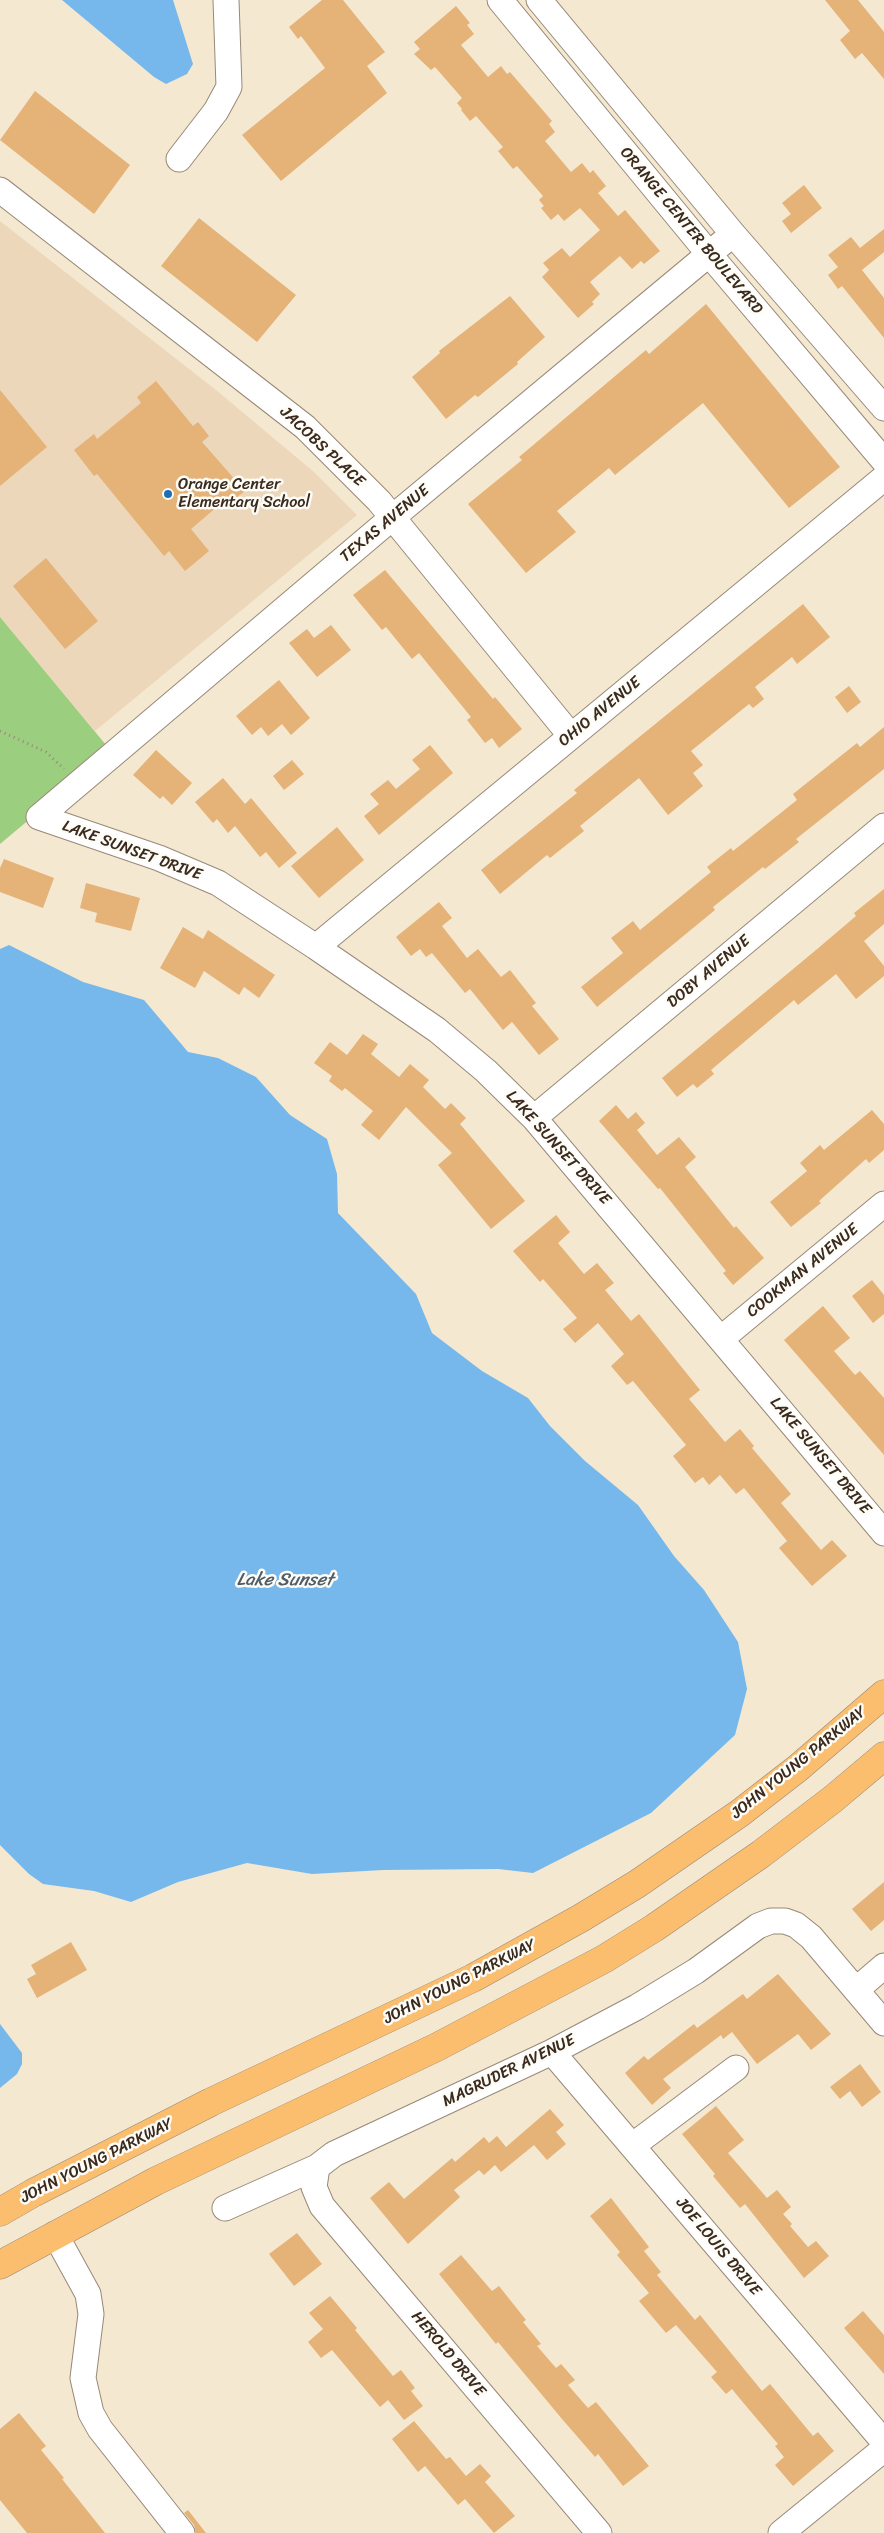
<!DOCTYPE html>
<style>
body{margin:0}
canvas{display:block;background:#f4e8d1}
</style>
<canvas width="884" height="2533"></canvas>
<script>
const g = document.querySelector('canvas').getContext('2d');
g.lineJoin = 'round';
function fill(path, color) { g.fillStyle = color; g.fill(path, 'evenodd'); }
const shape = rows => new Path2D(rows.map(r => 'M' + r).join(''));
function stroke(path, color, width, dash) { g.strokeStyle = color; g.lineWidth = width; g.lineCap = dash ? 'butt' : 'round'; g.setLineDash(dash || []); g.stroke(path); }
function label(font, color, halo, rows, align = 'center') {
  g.font = font + ' Sriracha,sans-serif'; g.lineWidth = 5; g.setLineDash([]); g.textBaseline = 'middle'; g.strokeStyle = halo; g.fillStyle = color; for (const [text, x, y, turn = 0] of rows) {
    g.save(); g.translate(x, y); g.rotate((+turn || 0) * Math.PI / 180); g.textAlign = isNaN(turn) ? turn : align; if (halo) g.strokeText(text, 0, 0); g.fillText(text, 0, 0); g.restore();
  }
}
const built = shape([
 [0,221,216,390,314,472,357,515,95,731,0,617]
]);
const green = shape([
 [0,617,111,751,0,844]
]);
const water = shape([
 [62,0,173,0,193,64,187,74,166,84,154,77],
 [9,945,83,982,144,1000,188,1052,218,1058,256,1077,290,1115,327,1139,337,1174,338,1213,416,1294,432,1333,482,1371,528,1398,550,1426,585,1461,638,1505,674,1556,704,1590,738,1642,747,1689,735,1735,651,1813,533,1873,498,1869,383,1870,312,1874,247,1863,178,1882,131,1902,94,1891,43,1884,29,1874,0,1845,0,949],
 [0,2024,22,2053,22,2064,17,2074,0,2088]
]);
const building = shape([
 [322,0,343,0,385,52,367,66,387,93,281,181,242,135,325,68,301,36,298,39,289,27],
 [825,0,858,0,884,32,884,79,862,53,855,59,840,40,850,31],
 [456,6,470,23,467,25,474,34,461,45,488,77,501,66,507,74,510,72,552,121,549,124,555,132,545,141,571,172,582,163,590,173,593,170,606,186,598,193,618,216,625,210,660,251,644,264,641,261,632,269,620,256,590,282,600,294,592,302,594,304,578,318,542,277,549,270,543,263,562,248,570,257,600,230,580,208,564,221,558,214,551,220,541,208,544,206,539,200,543,196,517,166,513,169,498,151,503,147,476,116,470,121,461,110,462,109,457,103,462,98,435,67,431,70,414,54,420,49,414,42],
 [35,91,130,165,94,214,0,140],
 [804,185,822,208,791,233,782,221,791,214,782,203],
 [199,218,296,295,257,342,161,266],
 [884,229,884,252,862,270,884,298,884,338,842,286,838,289,828,275,838,267,828,255,851,237,860,248],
 [510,296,545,337,517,362,518,364,478,397,475,395,446,419,412,377,440,353,439,351],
 [706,304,840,467,789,508,703,403,615,475,609,468,557,511,576,532,526,573,468,504,522,460,519,457,646,350,649,354],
 [156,381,193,426,198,422,209,436,202,442,245,491,228,504,225,500,191,529,209,551,185,571,169,551,164,556,97,474,94,476,74,450,94,434,97,439,141,403,137,397],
 [0,390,47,447,0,486],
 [46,558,98,621,65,649,13,586],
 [385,570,493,699,495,697,522,729,499,748,492,738,485,743,467,720,471,717,419,653,412,659,386,627,382,630,353,595],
 [803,604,830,637,797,664,792,657,755,687,764,699,753,708,749,704,691,751,703,765,693,773,703,786,668,815,639,778,580,826,584,831,550,858,547,855,500,894,481,870,577,793,574,790],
 [331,625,351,650,317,677,289,643,307,629,314,638],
 [279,680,310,718,291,735,282,724,268,736,261,727,252,735,236,716],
 [849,686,861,702,847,713,835,697],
 [884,727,884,769,796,839,799,842,765,869,763,867,713,907,715,910,597,1007,581,987,623,953,611,938,633,921,640,930,711,872,707,867,731,848,733,851,797,800,793,794,857,743,860,747],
 [430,745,453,773,379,835,364,816,379,804,370,794,388,780,396,789,420,769,412,760],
 [156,750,192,783,172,805,163,796,160,799,133,775],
 [292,760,304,774,284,790,273,776],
 [223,778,245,804,251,798,297,853,279,868,266,852,260,857,235,826,228,833,217,819,213,823,195,802],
 [337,827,364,860,319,898,291,866],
 [4,859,54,878,43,908,0,892,0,868],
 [86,883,140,898,131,931,95,922,97,913,80,908],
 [884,889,884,924,864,941,884,966,884,976,856,999,836,974,798,1005,794,1000,711,1070,714,1074,697,1088,693,1084,677,1097,662,1078,816,950,856,916,854,913],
 [439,902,452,918,442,926,467,958,478,949,501,977,510,970,536,1003,532,1006,559,1039,539,1055,512,1022,503,1030,470,989,465,993,432,953,426,957,420,949,411,956,396,937],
 [183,927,203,939,208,930,275,975,259,998,244,987,239,995,204,971,195,988,160,968],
 [363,1034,378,1044,371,1054,399,1077,410,1064,429,1080,423,1087,445,1109,451,1103,466,1118,460,1124,525,1201,491,1229,438,1165,452,1153,406,1107,379,1140,361,1125,373,1111,345,1088,342,1091,329,1081,332,1076,314,1063,330,1042,347,1055],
 [616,1105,628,1119,636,1112,645,1123,637,1130,657,1155,679,1137,696,1157,685,1167,734,1228,736,1226,764,1258,733,1285,723,1273,726,1271,660,1188,658,1189,599,1121],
 [872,1110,884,1124,884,1150,869,1163,866,1159,819,1201,821,1203,791,1227,770,1202,807,1171,800,1163,820,1145,824,1150],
 [556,1215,570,1232,558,1243,584,1274,597,1263,614,1283,605,1290,631,1321,639,1314,700,1390,689,1399,725,1442,740,1429,754,1446,752,1448,791,1494,781,1503,821,1550,832,1540,847,1556,812,1586,779,1548,787,1541,744,1488,736,1494,720,1475,709,1485,703,1477,695,1483,673,1456,686,1445,633,1381,627,1385,611,1366,624,1354,598,1323,575,1343,563,1329,577,1318,543,1279,540,1282,513,1251],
 [872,1280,884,1295,884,1314,873,1323,852,1296],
 [823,1306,850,1338,834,1351,855,1375,860,1371,884,1398,884,1455,784,1340],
 [884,1882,884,1920,871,1931,852,1909],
 [71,1942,87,1970,37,1998,27,1979,36,1974,31,1965],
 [778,1974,831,2034,811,2050,798,2034,757,2064,732,2032,723,2039,721,2035,663,2079,671,2088,652,2105,625,2073,644,2056,648,2060,694,2024,697,2028,743,1994,747,1999],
 [860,2064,881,2092,862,2107,850,2091,840,2099,830,2087],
 [716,2106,744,2140,728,2153,767,2198,777,2190,791,2207,783,2214,792,2224,790,2226,808,2247,816,2241,829,2256,804,2278,745,2204,740,2208,713,2176,715,2174,682,2134],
 [550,2109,564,2125,556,2132,566,2144,547,2160,534,2145,501,2172,495,2165,484,2175,479,2170,454,2190,460,2197,408,2244,370,2198,389,2182,404,2199,452,2158,455,2162,484,2137,489,2143,497,2136,506,2147],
 [611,2198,649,2247,644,2251,661,2272,657,2275,695,2320,700,2315,762,2391,770,2384,813,2436,818,2432,834,2451,793,2486,775,2465,784,2457,775,2446,778,2444,741,2400,732,2389,726,2394,711,2377,717,2372,676,2325,666,2333,639,2301,649,2293,617,2255,620,2252,590,2216],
 [297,2233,322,2264,294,2286,269,2254],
 [461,2255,492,2291,499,2286,526,2320,523,2322,541,2344,537,2346,556,2368,561,2364,575,2380,568,2385,588,2408,596,2402,649,2466,623,2486,598,2454,595,2457,562,2419,498,2342,496,2344,439,2274],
 [330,2296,357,2328,355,2330,393,2376,401,2370,415,2388,411,2391,423,2406,404,2420,388,2400,380,2407,332,2350,321,2358,308,2342,323,2329,309,2313],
 [863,2311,884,2335,884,2374,844,2328],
 [19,2413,46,2446,41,2450,64,2478,62,2479,105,2533,27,2533,0,2500,0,2429],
 [414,2421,446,2459,450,2457,466,2476,480,2464,491,2476,485,2482,515,2516,494,2533,465,2499,458,2505,425,2466,418,2472,392,2439],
 [188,2510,206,2533,196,2533,194,2525,184,2513]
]);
const path = shape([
 [0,731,46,752,64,769]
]);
const minor = shape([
 [500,0,709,254,884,461],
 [539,0,733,234,884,408],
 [179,159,216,111,229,87,226,0],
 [0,190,305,427,379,501,571,736],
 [39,817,159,858,218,883,316,947,437,1030,486,1071,534,1118,884,1533],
 [39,817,393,517,733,234],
 [316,947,884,478],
 [534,1118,884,826],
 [722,1338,884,1204],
 [856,1990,884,1966],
 [552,2052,884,2442],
 [632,2146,736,2068],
 [317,2167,314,2187,322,2206,599,2533],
 [225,2208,317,2167,334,2154,552,2052,637,2007,696,1971,758,1926,771,1921,785,1921,796,1925,811,1937,884,2023],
 [55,2234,88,2294,91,2314,83,2378,91,2413,100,2429,182,2533],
 [781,2533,884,2449]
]);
const major = shape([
 [0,2212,33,2193,211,2102,473,1978,581,1918,637,1884,740,1813,798,1768,884,1694],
 [0,2265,156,2181,437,2047,604,1959,654,1928,761,1854,833,1799,884,1756]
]);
const markers = [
 [168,494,5,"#1f6fb2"]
];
const streetNames = [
 ["ORANGE CENTER BOULEVARD",691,231,50],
 ["JACOBS PLACE",322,447,43],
 ["TEXAS AVENUE",385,524,-40],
 ["OHIO AVENUE",600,712,-39],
 ["LAKE SUNSET DRIVE",132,851,20],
 ["DOBY AVENUE",709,972,-40],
 ["LAKE SUNSET DRIVE",558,1148,48],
 ["COOKMAN AVENUE",803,1271,-39],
 ["LAKE SUNSET DRIVE",820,1456,50],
 ["JOHN YOUNG PARKWAY",799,1763,-39],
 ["JOHN YOUNG PARKWAY",460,1982,-27],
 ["MAGRUDER AVENUE",509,2071,-26],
 ["JOHN YOUNG PARKWAY",97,2161,-27],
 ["JOE LOUIS DRIVE",718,2247,50],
 ["HEROLD DRIVE",448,2354,50]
];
const poiNames = [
 ["Orange Center",178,485],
 ["Elementary School",178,503]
];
const waterNames = [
 ["Lake Sunset",285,1580]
];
fill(built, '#edd7ba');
fill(green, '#9bce7e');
fill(water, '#76b8eb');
fill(building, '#e5b278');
stroke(minor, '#988978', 27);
stroke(major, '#988978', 29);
stroke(path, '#988978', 3, [1, 4]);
stroke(minor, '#fff', 25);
stroke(major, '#fbbd6e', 28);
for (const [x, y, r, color] of markers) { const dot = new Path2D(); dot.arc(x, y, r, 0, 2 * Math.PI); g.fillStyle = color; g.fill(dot); stroke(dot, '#fdfcf7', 2); }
label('16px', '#3b2a1e', '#fdfcf7', streetNames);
label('16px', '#3b2a1e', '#fdfcf7', poiNames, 'left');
label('italic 18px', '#505c66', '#fdfcf7', waterNames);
</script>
